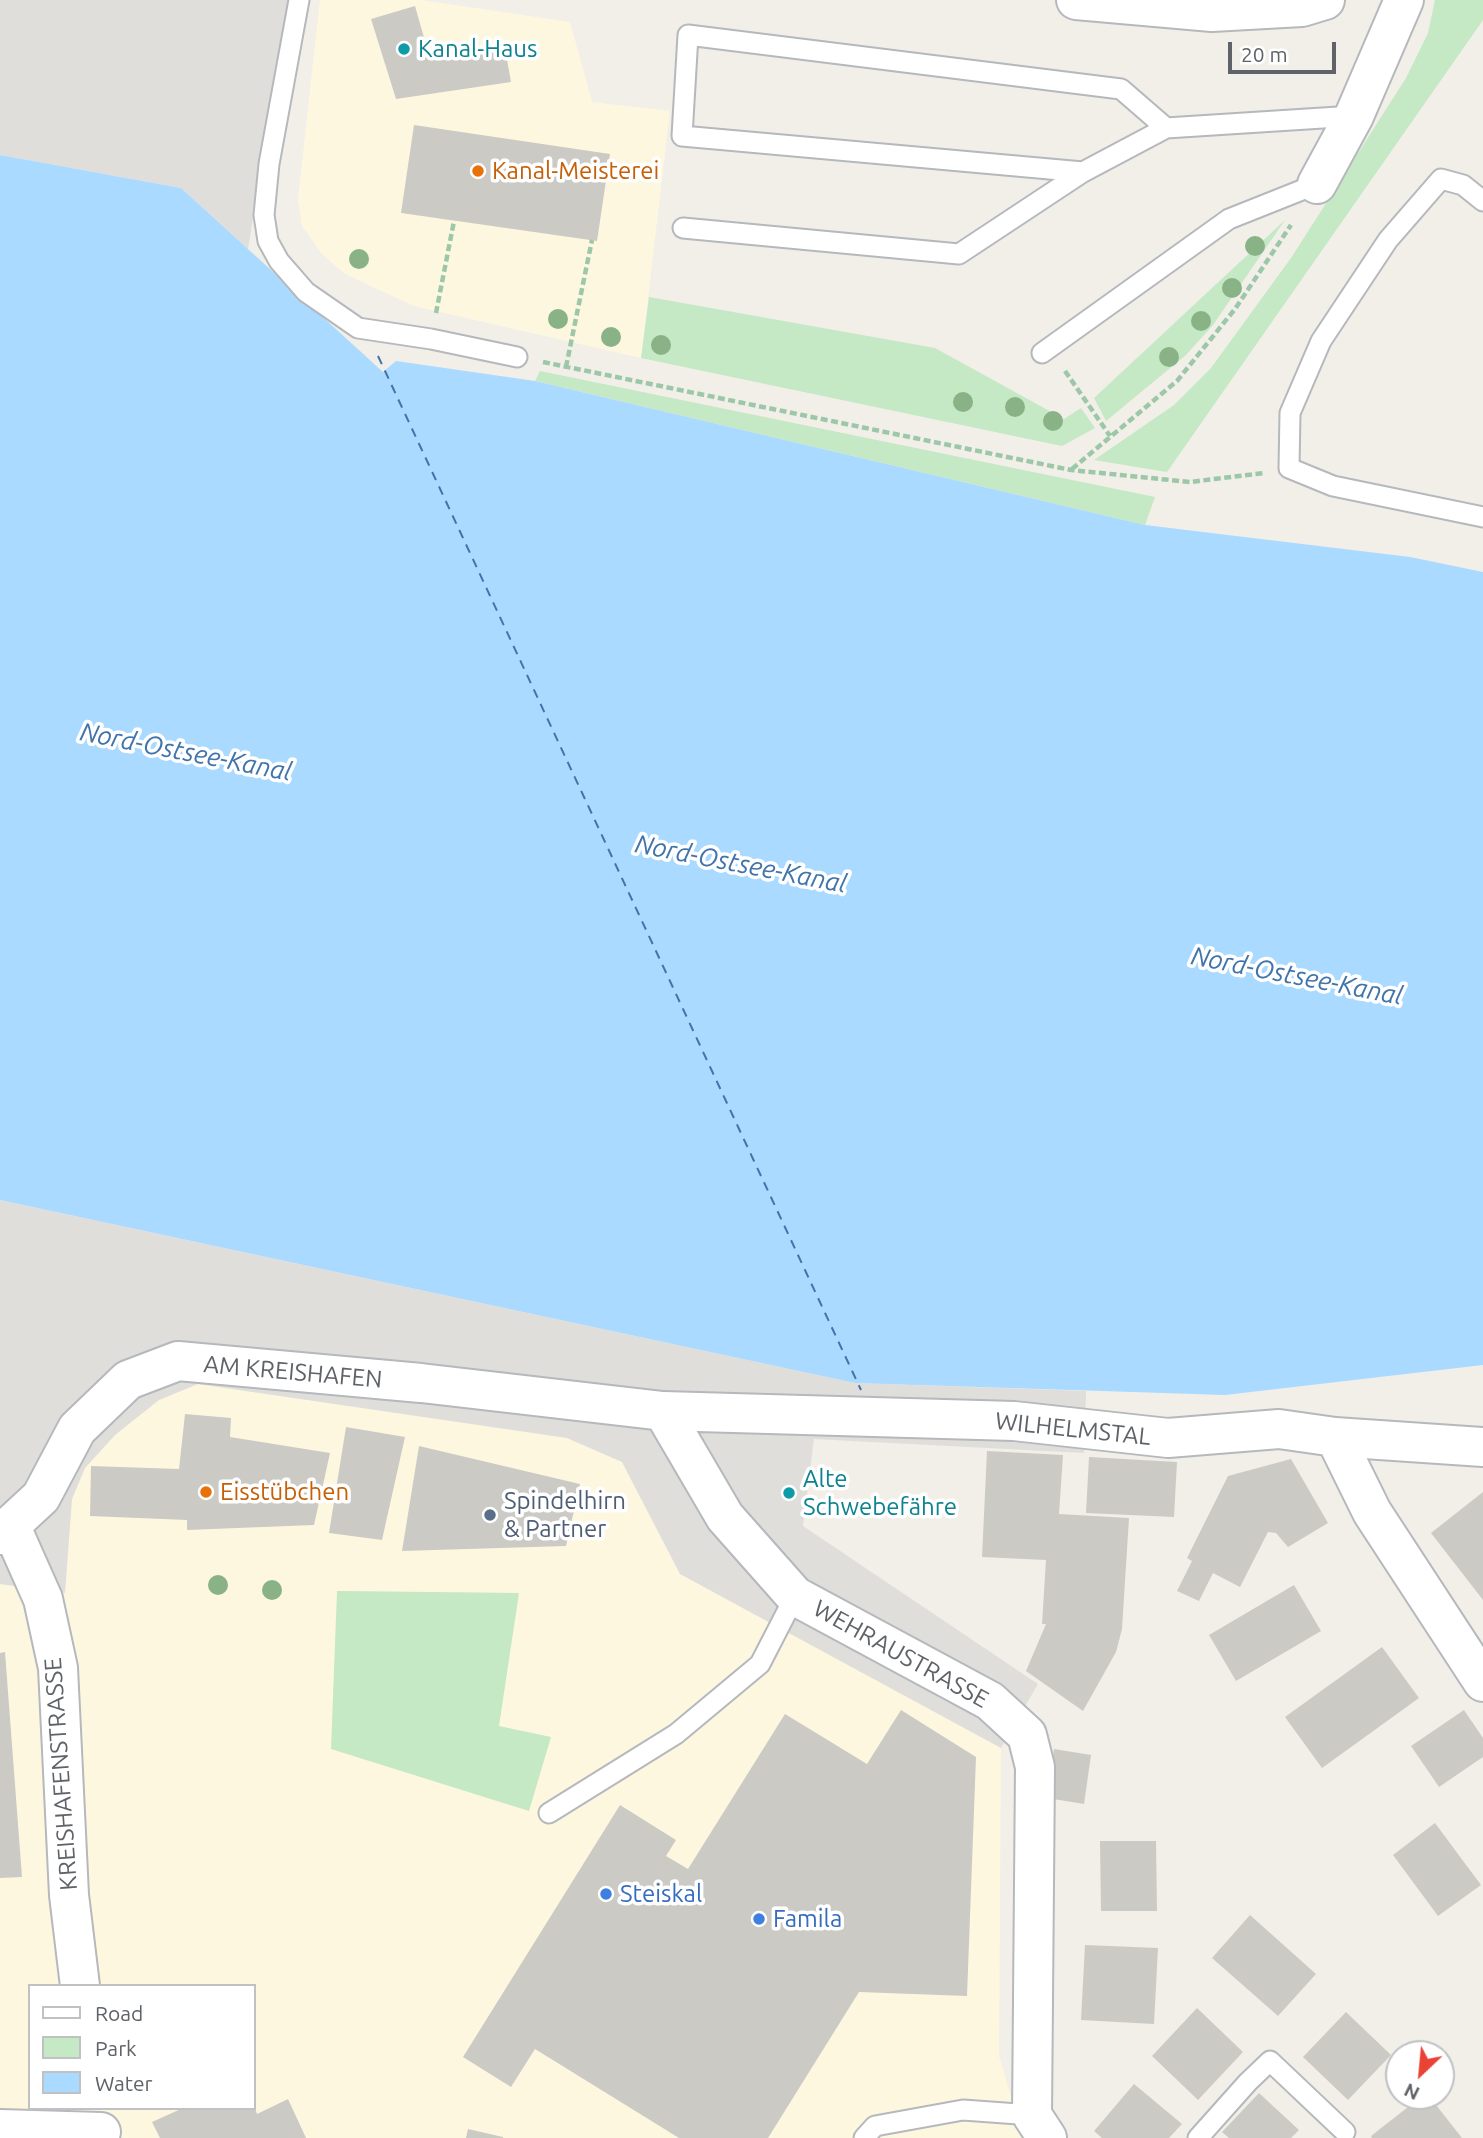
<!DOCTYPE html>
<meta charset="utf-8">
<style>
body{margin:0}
#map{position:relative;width:1483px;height:2138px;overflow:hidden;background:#f1efe8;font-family:Ubuntu,sans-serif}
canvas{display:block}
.legend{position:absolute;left:28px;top:1984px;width:228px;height:126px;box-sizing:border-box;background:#fff;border:2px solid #bfc1c3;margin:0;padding:9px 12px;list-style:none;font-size:21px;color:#5f6368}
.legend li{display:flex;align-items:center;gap:14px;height:35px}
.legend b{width:35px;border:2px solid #bfc1c3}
.north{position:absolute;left:1385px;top:2040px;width:70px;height:70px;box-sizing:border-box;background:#fff;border:2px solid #bfc1c3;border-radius:50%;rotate:206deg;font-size:19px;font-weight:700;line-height:28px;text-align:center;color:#5f6368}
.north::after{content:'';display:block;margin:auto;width:24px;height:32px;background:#ea4335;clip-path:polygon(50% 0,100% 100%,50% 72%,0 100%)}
.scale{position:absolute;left:1228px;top:42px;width:108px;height:32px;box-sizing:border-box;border:4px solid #5f6368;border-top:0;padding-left:9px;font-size:21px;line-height:24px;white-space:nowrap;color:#5f6368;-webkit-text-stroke:5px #fff;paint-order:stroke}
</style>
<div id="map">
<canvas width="1483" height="2138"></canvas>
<ul class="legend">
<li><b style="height:9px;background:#fff"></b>Road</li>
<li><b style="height:19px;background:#c5e8c5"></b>Park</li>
<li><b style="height:19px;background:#aadaff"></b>Water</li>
</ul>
<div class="north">N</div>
<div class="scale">20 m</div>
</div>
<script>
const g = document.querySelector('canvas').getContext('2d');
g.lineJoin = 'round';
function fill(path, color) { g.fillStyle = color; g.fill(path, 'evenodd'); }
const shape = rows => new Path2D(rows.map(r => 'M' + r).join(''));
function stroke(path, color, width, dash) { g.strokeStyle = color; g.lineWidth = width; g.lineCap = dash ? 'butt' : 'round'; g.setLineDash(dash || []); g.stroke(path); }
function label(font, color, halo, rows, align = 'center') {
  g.font = font + ' Ubuntu,sans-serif'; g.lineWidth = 7; g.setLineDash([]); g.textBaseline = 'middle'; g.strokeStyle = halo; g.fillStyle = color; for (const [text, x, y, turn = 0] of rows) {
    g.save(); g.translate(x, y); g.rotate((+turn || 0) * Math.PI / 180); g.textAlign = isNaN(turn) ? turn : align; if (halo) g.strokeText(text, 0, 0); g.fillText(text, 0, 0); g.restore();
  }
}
const commercial = shape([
 [320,0,421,0,570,22,592,102,670,111,641,358,414,306,345,274,322,254,302,226,298,200],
 [198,1384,567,1438,622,1462,680,1574,1001,1748,999,2056,1021,2131,1027,2138,0,2138,0,1584,65,1593,72,1499,85,1468,115,1435,159,1400],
 [336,1591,519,1593,498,1727],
 [30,1986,254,1986,254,2108,30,2108]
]);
const industrial = shape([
 [0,0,288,0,248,249,181,188,0,155],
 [0,1200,855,1383,1086,1391,1084,1453,814,1439,803,1526,1038,1684,1001,1748,680,1574,622,1462,567,1438,198,1384,159,1400,115,1435,85,1468,72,1499,65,1593,0,1584]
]);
const green = shape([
 [1435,0,1483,0,1483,20,1167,472,1094,460,1174,405,1211,368,1291,258,1406,78,1428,33],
 [1285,220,1213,325,1186,355,1106,421,1094,398],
 [649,297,935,348,1064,419,1081,408,1095,428,1062,446,641,358],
 [540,371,1155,497,1145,525,535,381],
 [337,1591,519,1593,499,1726,551,1737,529,1811,331,1749]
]);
const water = shape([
 [0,155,181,188,383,372,396,361,535,381,1145,525,1410,557,1483,572,1483,1365,1225,1395,855,1383,0,1200]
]);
const ferry = shape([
 [378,356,861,1390]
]);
const building = shape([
 [415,6,429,55,504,43,511,82,396,99,371,19],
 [414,125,610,154,597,241,401,213],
 [185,1414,231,1418,230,1437,330,1453,314,1525,187,1530,187,1520,90,1516,91,1466,179,1469],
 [346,1427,405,1437,382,1540,329,1533],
 [419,1446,580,1484,566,1546,402,1551],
 [987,1451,1063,1455,1059,1514,1129,1518,1122,1629,1116,1652,1083,1711,1026,1671,1046,1624,1042,1624,1046,1560,982,1557],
 [1089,1457,1177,1462,1174,1517,1086,1513],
 [1291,1459,1328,1523,1288,1547,1276,1533,1268,1532,1240,1587,1213,1573,1199,1601,1177,1591,1192,1561,1187,1558,1228,1476],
 [1483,1492,1483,1600,1431,1533],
 [1294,1585,1321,1631,1236,1681,1209,1635],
 [1382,1647,1419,1698,1322,1768,1285,1717],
 [5,1652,22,1877,0,1878,0,1653],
 [901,1710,976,1757,967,1996,859,1992,768,2138,679,2138,535,2049,511,2087,463,2057,620,1805,676,1840,666,1856,688,1869,785,1714,867,1764],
 [1464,1710,1483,1738,1483,1757,1439,1787,1411,1746],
 [1054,1749,1091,1755,1084,1804,1047,1798],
 [1435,1823,1481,1885,1438,1916,1393,1855],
 [1100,1841,1156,1841,1157,1911,1101,1911],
 [1250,1915,1316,1974,1278,2016,1212,1958],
 [1085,1945,1158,1948,1154,2024,1081,2020],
 [1197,2008,1243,2052,1198,2100,1152,2056],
 [1346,2012,1391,2055,1348,2100,1303,2057],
 [1134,2084,1182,2124,1169,2138,1102,2138,1094,2131],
 [1259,2093,1299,2130,1291,2138,1229,2138,1222,2132],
 [1422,2096,1429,2096,1462,2138,1372,2138,1371,2136],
 [288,2099,306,2138,160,2138,152,2122,183,2108,255,2108,257,2114],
 [468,2129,503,2137,503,2138,466,2138]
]);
const path = shape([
 [436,313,454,221],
 [543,362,1071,470,1190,482,1264,473],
 [566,367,592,240],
 [1065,371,1110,436],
 [1072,469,1177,381,1235,309,1291,225]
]);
const lane = shape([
 [299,0,269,164,264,215,268,241,279,261,306,292,358,328,431,339,517,357],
 [1083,172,682,136,688,35,1121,89,1166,128,1354,116],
 [1483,201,1463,185,1441,179,1388,240,1321,341,1290,413,1289,468,1333,486,1483,517],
 [683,228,959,254,1083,172,1166,128],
 [1042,353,1229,219,1317,184],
 [549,1813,676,1734,760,1664,795,1596],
 [864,2138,875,2126,963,2110,1032,2115],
 [1198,2138,1248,2082,1270,2061,1345,2132]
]);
const street = shape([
 [1076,0,1212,12,1302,7,1325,0],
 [1317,184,1354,116,1404,0],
 [663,1411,725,1517,795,1596,990,1701,1027,1735,1035,1767,1032,2115,1047,2138],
 [1335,1437,1372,1512,1483,1682],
 [11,1527,43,1599,58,1668,69,1895,80,1986],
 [0,1535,41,1497,77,1429,128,1380,178,1361,421,1383,663,1411,1014,1421,1168,1438,1279,1429,1335,1437,1483,1447],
 [0,2129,101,2132]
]);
const trees = [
 [1255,246],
 [359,259],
 [1232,288],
 [558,319],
 [1201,321],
 [611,337],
 [661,345],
 [1169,357],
 [963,402],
 [1015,407],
 [1053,421],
 [218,1585],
 [272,1590]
];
const markers = [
 [404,49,7,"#0f9aa8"],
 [478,171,7,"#e8710a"],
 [206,1492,7,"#e8710a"],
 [789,1493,7,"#0f9aa8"],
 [490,1515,7,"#5c6f8a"],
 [606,1894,7,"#3f7fe0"],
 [759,1919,7,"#3f7fe0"]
];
const cultureNames = [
 ["Kanal-Haus",418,49],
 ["Alte",803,1479],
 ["Schwebefähre",803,1507]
];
const foodNames = [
 ["Kanal-Meisterei",492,171],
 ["Eisstübchen",220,1492]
];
const streetNames = [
 ["AM KREISHAFEN",293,1372,5],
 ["WILHELMSTAL",1073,1429,6],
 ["WEHRAUSTRASSE",901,1654,29],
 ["KREISHAFENSTRASSE",61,1774,-94]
];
const serviceNames = [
 ["Spindelhirn",504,1501],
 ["& Partner",504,1529]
];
const shopNames = [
 ["Steiskal",620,1894],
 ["Famila",773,1919]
];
const waterNames = [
 ["Nord-Ostsee-Kanal",186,752,11],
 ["Nord-Ostsee-Kanal",741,864,11],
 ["Nord-Ostsee-Kanal",1297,976,11]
];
fill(commercial, '#fef7e0');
fill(industrial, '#e0deda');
fill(green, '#c5e8c5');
fill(water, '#aadaff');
stroke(ferry, '#4174aa', 2, [9, 7]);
fill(building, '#cccac5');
stroke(lane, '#b5b8bc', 23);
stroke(street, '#b5b8bc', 42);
stroke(path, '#9cc7a9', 4.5, [7, 3.5]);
stroke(lane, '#fff', 19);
stroke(street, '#fff', 38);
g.fillStyle = '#89b387';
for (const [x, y] of trees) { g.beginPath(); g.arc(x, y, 10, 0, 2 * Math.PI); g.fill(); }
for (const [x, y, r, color] of markers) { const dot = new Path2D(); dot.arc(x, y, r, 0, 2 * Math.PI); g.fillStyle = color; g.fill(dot); stroke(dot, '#fff', 2.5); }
label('24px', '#0d838f', '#fff', cultureNames, 'left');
label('24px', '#c56008', '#fff', foodNames, 'left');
label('24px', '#5f6368', '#fff', streetNames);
label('24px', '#4e5e75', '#fff', serviceNames, 'left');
label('24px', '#366cbe', '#fff', shopNames, 'left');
label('italic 26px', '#4174aa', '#fff', waterNames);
</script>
